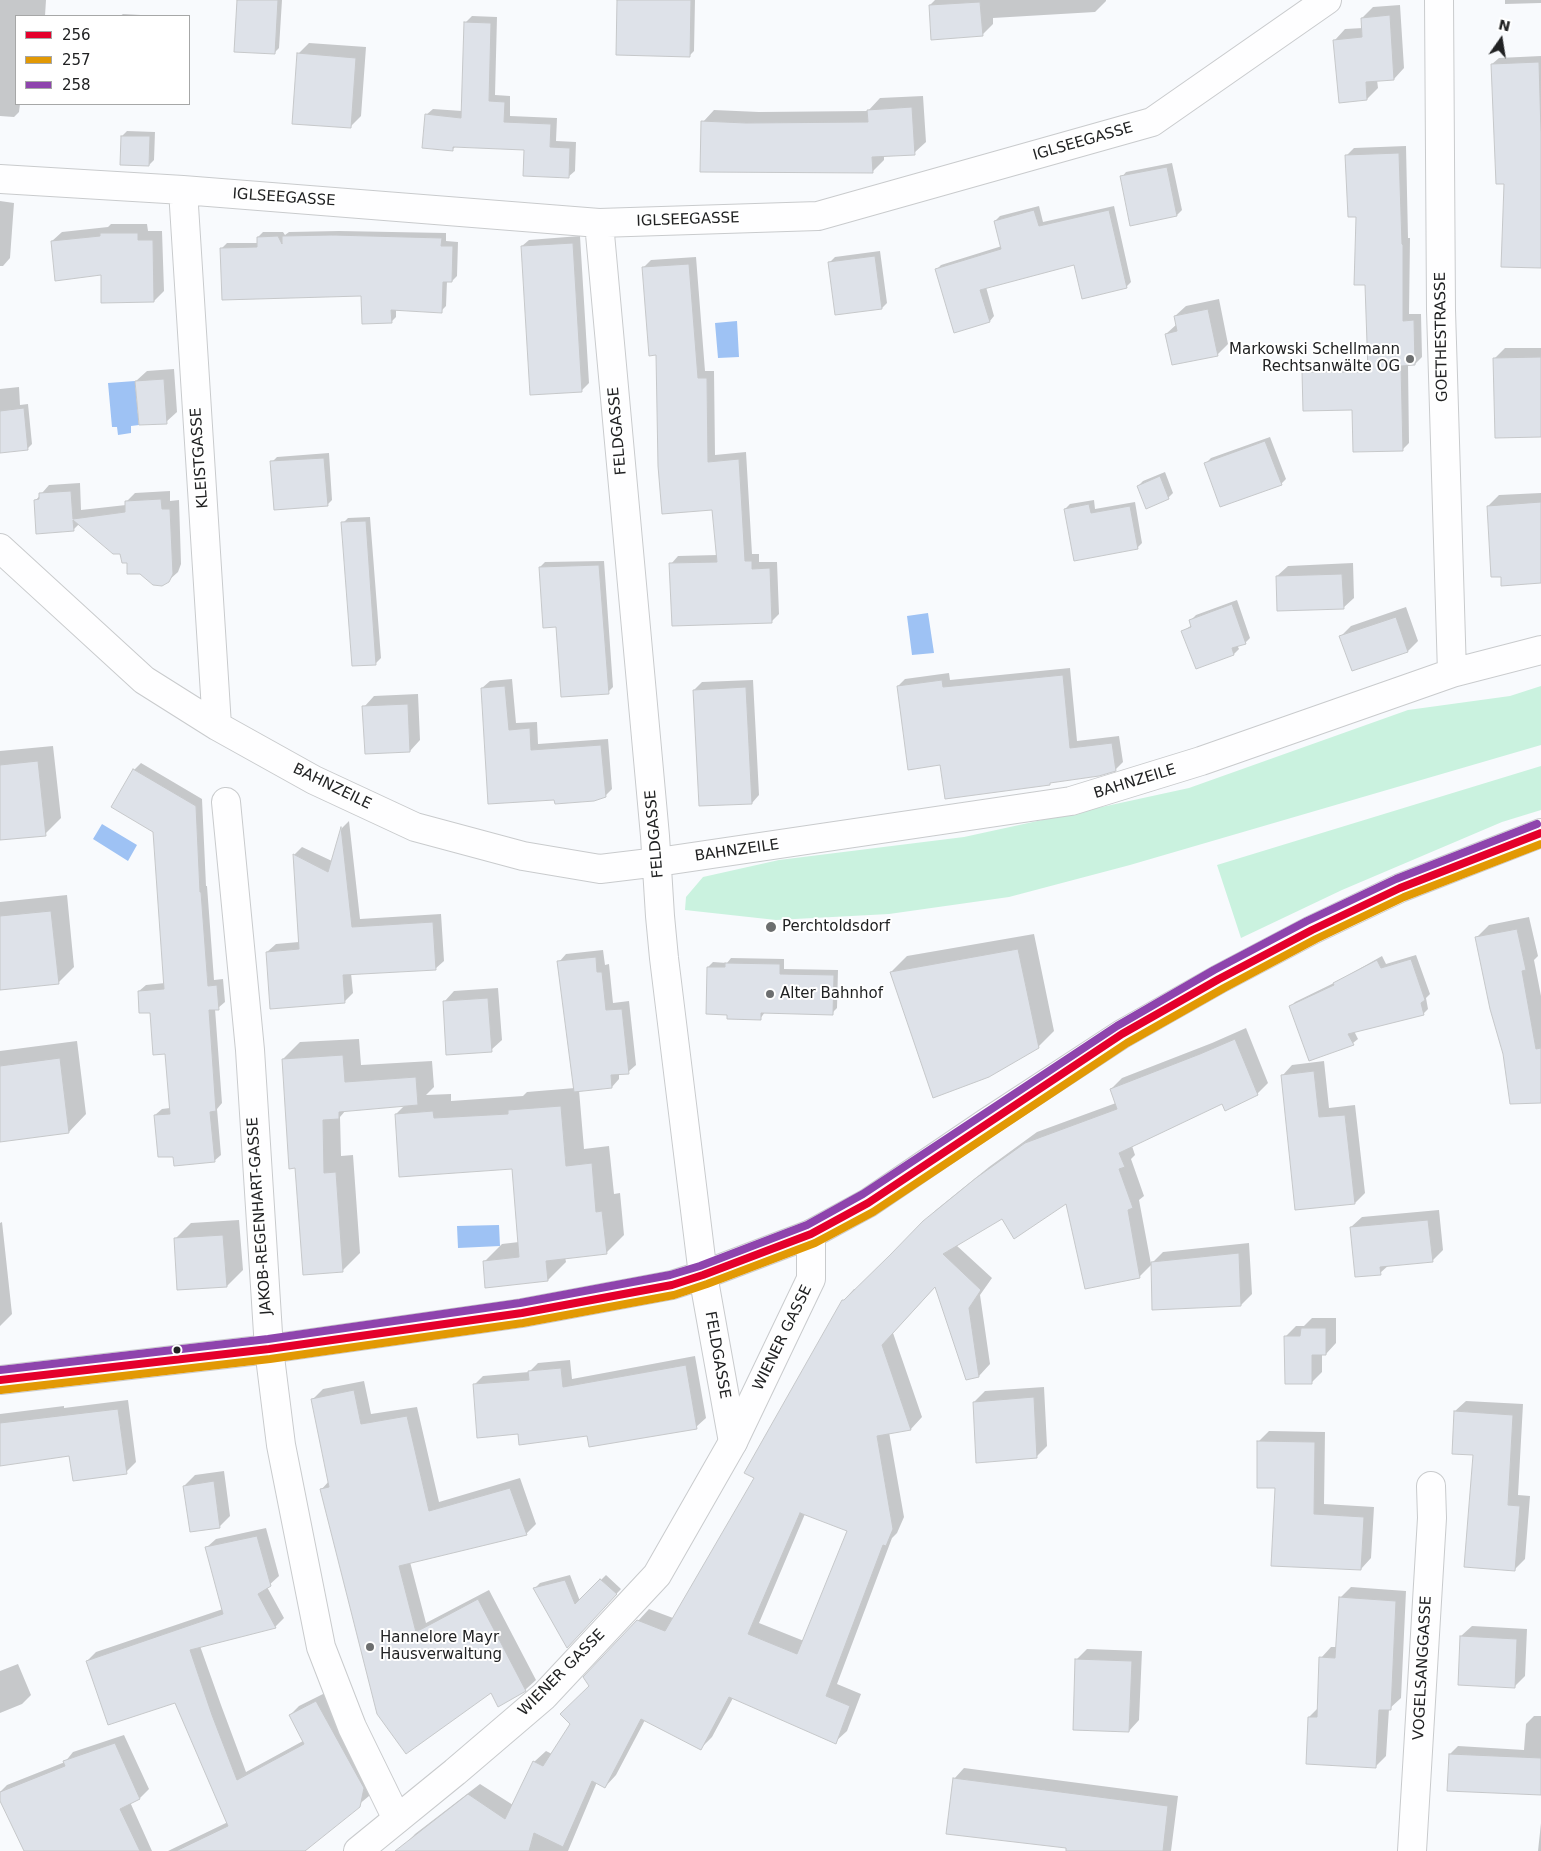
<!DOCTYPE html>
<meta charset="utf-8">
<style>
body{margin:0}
#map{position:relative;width:1541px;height:1851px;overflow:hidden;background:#f8fafd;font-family:"DejaVu Sans",sans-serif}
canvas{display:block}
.legend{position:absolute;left:15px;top:15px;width:175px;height:90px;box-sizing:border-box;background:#fff;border:1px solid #a6a7a7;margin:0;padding:6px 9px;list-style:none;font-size:15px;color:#212223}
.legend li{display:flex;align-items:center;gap:10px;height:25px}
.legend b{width:25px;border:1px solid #a6a7a7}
.north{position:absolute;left:1476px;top:15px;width:50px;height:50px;-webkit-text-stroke:4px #fff;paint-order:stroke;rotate:13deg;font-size:14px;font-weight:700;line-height:20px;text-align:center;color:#212223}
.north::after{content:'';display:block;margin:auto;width:18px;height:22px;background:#212223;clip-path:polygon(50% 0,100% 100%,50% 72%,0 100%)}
</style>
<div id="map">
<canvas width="1541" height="1851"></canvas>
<ul class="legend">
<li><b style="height:6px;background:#e4002b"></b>256</li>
<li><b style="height:6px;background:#e29904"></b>257</li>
<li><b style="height:6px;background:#8e44ad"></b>258</li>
</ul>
<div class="north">N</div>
</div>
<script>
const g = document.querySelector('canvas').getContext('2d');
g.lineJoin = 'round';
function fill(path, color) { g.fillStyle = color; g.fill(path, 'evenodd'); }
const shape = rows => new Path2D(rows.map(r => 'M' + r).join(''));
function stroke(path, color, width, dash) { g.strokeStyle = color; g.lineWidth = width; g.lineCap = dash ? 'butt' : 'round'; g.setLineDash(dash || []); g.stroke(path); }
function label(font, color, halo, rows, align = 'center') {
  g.font = font + ' "DejaVu Sans",sans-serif'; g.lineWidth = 4; g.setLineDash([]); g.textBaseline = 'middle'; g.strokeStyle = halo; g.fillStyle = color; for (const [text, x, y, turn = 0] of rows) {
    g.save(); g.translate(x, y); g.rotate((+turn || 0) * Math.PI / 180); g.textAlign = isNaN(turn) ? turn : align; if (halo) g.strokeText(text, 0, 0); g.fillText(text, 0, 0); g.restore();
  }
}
const green = shape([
 [1541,686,1541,745,1130,865,1009,897,889,914,776,920,685,910,686,897,703,877,779,860,964,837,1189,788,1408,710,1510,696],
 [1541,766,1541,810,1502,822,1342,890,1241,938,1217,865]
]);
const water = shape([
 [737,321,739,357,718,358,715,323],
 [135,381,139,425,131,426,131,433,118,435,117,427,112,427,108,383],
 [928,613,934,653,912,655,907,616],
 [102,824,137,845,128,861,93,839],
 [499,1225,500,1246,458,1248,457,1226]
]);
const shadow = shape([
 [0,0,46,0,45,16,16,16,16,104,20,104,19,112,14,117,0,116],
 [238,0,282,0,279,48,274,53],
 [619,0,695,0,694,51,689,56],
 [935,0,1106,0,1106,1,1095,12,993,18,993,24,982,35,930,5],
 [1505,0,1541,0,1541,3,1505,4],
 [1400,5,1404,68,1394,79,1377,80,1378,88,1367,99,1335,40,1345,29,1363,28,1362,18,1373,7],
 [123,14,159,16,120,16],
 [472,16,497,17,495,95,510,96,510,116,557,118,556,141,576,142,575,171,568,177,526,149,456,146,452,150,426,115,433,109,462,111,465,23],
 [309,43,366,47,361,116,350,127,299,53],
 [1541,56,1541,266,1505,182,1492,64,1499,58],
 [923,96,926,142,914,153,884,155,884,160,872,172,703,122,714,110,759,112,868,111,880,98],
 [127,131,155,132,154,160,149,165,122,136],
 [1406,146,1408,238,1410,238,1409,314,1421,314,1422,357,1415,364,1408,364,1409,443,1402,450,1354,409,1304,373,1311,366,1369,365,1366,284,1347,155,1354,148],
 [1172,163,1182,210,1177,215,1122,177,1126,172],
 [0,201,14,203,10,258,3,266,0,266],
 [1039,206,1043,222,1114,206,1131,282,1126,287,1075,263,986,287,994,316,990,321,936,270,941,265,1002,246,995,221,1000,216],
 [111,224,147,224,148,231,162,231,164,291,154,301,102,274,52,241,62,232,108,227],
 [339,231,446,233,446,241,458,242,457,276,452,281,447,281,446,306,441,311,396,309,396,317,391,322,362,294,222,248,227,243,258,243,258,237,263,232,283,232,285,235,289,232],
 [580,236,589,383,582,390,522,246,529,240],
 [880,251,887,303,882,308,830,262,835,257],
 [696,257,705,371,714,371,715,455,746,452,752,554,759,554,759,562,777,562,779,614,771,622,671,564,678,556,717,555,714,508,657,354,643,268,651,260],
 [1219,299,1228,344,1217,355,1166,334,1177,324,1175,316,1186,306],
 [1505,348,1541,348,1541,436,1494,359],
 [174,369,177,412,166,422,136,381,147,371],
 [19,387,20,405,28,404,32,444,27,449,0,452,0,389],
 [1270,437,1286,479,1281,484,1206,463,1211,458],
 [329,453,332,500,327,505,272,462,277,457],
 [1165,472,1173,493,1169,497,1147,507,1138,486,1143,481],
 [80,483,81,510,126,505,126,502,135,493,170,491,170,501,179,500,181,564,178,572,168,581,128,562,121,553,79,524,73,530,36,500,49,485],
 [1541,493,1541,582,1502,575,1488,506,1499,495],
 [1094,500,1095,509,1135,502,1142,543,1137,548,1065,509,1070,504],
 [370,517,381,658,376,663,343,523,348,518],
 [604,561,613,687,608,692,557,625,540,567,545,562],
 [1353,563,1354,598,1343,608,1277,576,1288,566],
 [1237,600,1250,638,1245,643,1237,645,1239,649,1234,654,1183,631,1192,625,1191,620,1196,615],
 [1406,607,1418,641,1408,651,1352,670,1341,636,1351,626],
 [1070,668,1077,741,1119,736,1123,762,1115,770,942,764,898,686,905,679,949,673,950,680],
 [512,679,516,723,537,722,538,744,608,739,612,789,605,796,490,803,482,688,490,681],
 [753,680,759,795,752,803,694,690,702,682],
 [418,694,420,740,410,751,364,707,374,696],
 [53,746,61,818,45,834,0,839,0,751],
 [141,763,202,799,206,886,207,886,214,980,223,979,225,1002,218,1008,215,1009,222,1103,217,1109,221,1155,214,1161,174,1155,155,1115,162,1109,170,1108,166,1053,151,1011,139,991,146,985,165,983,154,832,112,807,134,770],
 [349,821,360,919,441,914,444,961,435,969,351,973,353,993,344,1002,267,952,276,944,299,942,294,855,302,847,332,861,342,828],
 [67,895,74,967,58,983,0,989,0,902],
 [1529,917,1538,956,1534,960,1541,996,1541,1102,1504,1054,1476,938,1489,925],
 [1034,934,1054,1031,1038,1047,891,972,907,956],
 [603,950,605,965,609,964,613,1003,629,1001,636,1065,628,1072,619,1073,619,1079,612,1087,579,1090,584,1149,609,1146,614,1194,620,1193,624,1235,606,1253,565,1257,566,1262,548,1280,484,1262,502,1244,519,1242,513,1168,396,1114,405,1105,346,1110,340,1117,341,1156,353,1155,360,1253,343,1270,296,1167,283,1059,300,1042,359,1039,361,1065,432,1061,434,1087,426,1095,451,1094,451,1101,523,1096,527,1092,575,1088,559,962,566,954],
 [1416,955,1430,994,1426,998,1428,1009,1423,1014,1354,1031,1358,1039,1353,1043,1290,1007,1295,1002,1336,982,1382,956,1386,964],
 [731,958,784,959,784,969,838,970,837,1008,832,1013,765,1012,760,1019,708,967,713,962,727,963],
 [498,988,502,1040,491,1050,444,1002,454,991],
 [1246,1028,1268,1083,1257,1094,1222,1103,1132,1146,1135,1155,1131,1159,1144,1196,1139,1200,1151,1264,1163,1252,1249,1243,1252,1294,1241,1305,1152,1264,1139,1277,1067,1202,1002,1218,956,1245,992,1278,980,1295,990,1364,979,1376,936,1286,893,1333,922,1417,911,1429,889,1432,904,1517,897,1533,892,1538,837,1684,861,1694,847,1731,835,1742,733,1698,712,1737,701,1748,645,1720,616,1775,605,1787,597,1782,568,1851,421,1851,405,1845,415,1834,480,1784,513,1805,534,1762,546,1751,552,1754,572,1724,590,1686,638,1621,649,1609,673,1618,756,1477,843,1301,854,1289,856,1289,936,1210,989,1167,1037,1132,1116,1103,1111,1089,1122,1078,1212,1043],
 [805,1514,849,1530,804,1641,759,1623],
 [77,1041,86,1114,69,1132,0,1140,0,1051],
 [1324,1061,1329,1108,1355,1105,1365,1193,1355,1203,1282,1076,1292,1065],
 [1439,1210,1443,1250,1432,1261,1389,1265,1380,1273,1351,1227,1362,1217],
 [239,1220,243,1270,227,1286,175,1239,191,1223],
 [2,1222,12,1314,0,1326,0,1223],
 [1312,1318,1336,1318,1336,1343,1326,1354,1322,1354,1322,1372,1311,1383,1286,1336,1296,1326,1304,1326],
 [695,1356,706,1418,696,1427,519,1433,474,1385,483,1376,529,1372,538,1363,570,1360,572,1379],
 [364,1381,371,1414,417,1407,439,1502,520,1478,536,1524,526,1534,410,1562,426,1623,489,1590,536,1680,525,1690,498,1705,491,1691,406,1752,321,1490,329,1481,313,1399,323,1389],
 [1044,1387,1047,1446,1036,1457,974,1402,985,1391],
 [128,1400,136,1462,126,1472,70,1454,0,1464,0,1414,64,1406,64,1408],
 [1466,1401,1523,1404,1518,1495,1530,1496,1525,1559,1514,1570,1474,1454,1455,1411],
 [1269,1431,1325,1432,1324,1504,1374,1507,1371,1558,1361,1569,1277,1487,1258,1442],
 [224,1471,230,1516,220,1526,184,1486,195,1475],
 [266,1528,279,1576,267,1587,284,1618,275,1627,200,1646,221,1705,246,1772,303,1741,290,1715,299,1706,325,1693,372,1779,369,1796,303,1851,168,1851,228,1822,176,1701,87,1661,96,1652,223,1609,207,1547,216,1539],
 [570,1575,580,1601,606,1575,621,1589,568,1646,535,1588,540,1583],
 [1351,1587,1406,1591,1401,1698,1389,1709,1386,1756,1376,1766,1309,1717,1318,1708,1321,1658,1331,1647,1337,1647,1340,1598],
 [1472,1626,1527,1629,1525,1676,1514,1687,1461,1636],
 [1087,1649,1142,1651,1139,1720,1129,1731,1077,1659],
 [18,1664,31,1695,22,1704,0,1713,0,1671],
 [1534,1716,1541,1716,1541,1794,1450,1754,1458,1746,1524,1750,1526,1724],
 [124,1735,149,1789,140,1798,130,1802,152,1851,25,1851,0,1798,0,1792,7,1785,65,1762,73,1752],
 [964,1768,1178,1796,1171,1851,1077,1851,954,1779],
 [1541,1823,1541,1851,1538,1851]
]);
const building = shape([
 [237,0,278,0,275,54,234,52,237,0],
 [617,0,691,0,690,57,616,55,617,0],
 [980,2,983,36,931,40,929,5,980,2],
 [1390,15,1394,80,1366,82,1367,100,1339,103,1333,40,1362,37,1361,18,1390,15],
 [464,22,491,23,489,101,505,102,504,122,551,124,550,147,570,148,569,178,523,176,524,150,453,147,453,151,422,148,425,114,461,118,464,22],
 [297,53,356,58,351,128,292,124,297,53],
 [1539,62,1541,133,1541,268,1501,267,1504,184,1496,184,1491,64,1539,62],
 [912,107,915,155,872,157,873,173,700,172,701,121,746,123,868,122,867,110,912,107],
 [121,136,150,136,149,166,120,165,121,136],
 [1399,153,1402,244,1403,245,1403,321,1414,320,1415,365,1401,366,1403,451,1353,452,1352,410,1303,411,1302,372,1368,372,1365,285,1354,285,1356,217,1348,217,1345,155,1399,153],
 [1167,167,1177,216,1130,226,1120,176,1167,167],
 [1034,210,1039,226,1109,210,1127,288,1082,299,1074,265,980,290,990,322,954,333,935,269,1001,249,994,221,1034,210],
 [100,233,138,233,138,240,153,240,154,302,101,303,101,275,55,281,51,241,100,236,100,233],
 [333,235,442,238,441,246,453,246,452,282,443,282,442,313,391,310,392,323,362,324,361,296,222,300,220,248,257,247,257,237,278,236,282,244,282,236,333,235],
 [573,243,582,392,530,395,521,246,573,243],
 [875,256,882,309,835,315,828,262,875,256],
 [689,264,698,378,707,378,708,462,739,459,745,561,752,561,752,569,770,568,772,623,672,626,669,563,717,562,712,510,662,514,658,466,656,355,649,356,642,267,689,264],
 [1208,309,1218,356,1172,365,1165,334,1177,331,1174,316,1208,309],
 [1541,357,1541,437,1495,438,1493,358,1541,357],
 [164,379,167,424,139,425,135,381,164,379],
 [24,408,28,450,0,453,0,411,24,408],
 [1265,441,1282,485,1220,507,1204,463,1265,441],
 [324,458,328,506,274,510,270,461,324,458],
 [1160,476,1169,499,1146,509,1137,486,1160,476],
 [71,491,73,519,125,512,125,501,161,499,162,509,170,509,173,574,169,582,162,586,153,585,140,574,127,574,127,563,122,563,120,554,113,554,73,520,74,531,36,534,34,500,39,499,39,493,71,491],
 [1541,502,1541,583,1501,586,1501,577,1491,577,1487,506,1541,502],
 [1089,504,1091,513,1130,506,1138,549,1074,561,1064,509,1089,504],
 [366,521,376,665,352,666,341,522,366,521],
 [599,565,609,694,561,697,556,627,543,628,539,567,599,565],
 [1342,574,1344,609,1277,611,1276,576,1342,574],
 [1232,604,1246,644,1232,648,1234,655,1196,669,1181,631,1191,627,1189,620,1232,604],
 [1396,617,1408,652,1352,671,1339,636,1396,617],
 [1063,675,1070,748,1112,743,1116,771,1099,776,1050,783,1050,785,945,799,940,765,908,770,897,686,942,680,943,687,1063,675],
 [505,686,509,730,530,728,531,750,601,745,606,797,594,801,555,804,554,800,488,804,481,688,505,686],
 [746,687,752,804,699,806,693,690,746,687],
 [408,704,410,752,365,754,362,706,408,704],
 [38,761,46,836,0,840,0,765,38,761],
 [133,769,196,806,200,892,201,892,208,986,217,985,219,1010,209,1010,216,1111,210,1112,215,1162,174,1166,173,1157,158,1157,154,1115,170,1114,165,1054,153,1055,150,1013,139,1013,138,991,164,989,153,832,111,807,133,769],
 [341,827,352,927,433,922,436,970,343,975,345,1003,270,1009,266,952,299,949,293,854,328,872,341,827],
 [51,911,59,984,0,990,0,916,51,911],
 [1517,929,1526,970,1522,971,1536,1049,1541,1048,1541,1103,1510,1104,1503,1054,1490,1009,1475,937,1517,929],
 [1018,949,1039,1048,989,1077,933,1098,890,972,1018,949],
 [596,957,597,972,602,972,606,1010,622,1009,629,1074,611,1075,612,1088,574,1092,557,961,596,957],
 [1411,959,1425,1000,1421,1003,1424,1015,1348,1034,1354,1045,1309,1061,1289,1006,1334,985,1333,983,1377,960,1381,968,1411,959],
 [725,963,780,964,780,974,834,975,833,1015,761,1013,761,1020,727,1019,727,1015,706,1014,707,967,725,967,725,963],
 [488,998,492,1052,446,1055,443,1001,488,998],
 [1235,1039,1258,1095,1225,1111,1222,1104,1119,1153,1125,1167,1119,1169,1133,1208,1128,1210,1140,1278,1085,1289,1066,1204,1014,1239,1002,1219,943,1254,981,1290,969,1308,979,1377,966,1380,935,1287,882,1345,911,1430,877,1436,893,1529,886,1546,883,1545,826,1696,850,1706,836,1744,729,1697,701,1750,641,1719,605,1788,592,1781,563,1847,534,1833,529,1851,395,1851,468,1794,505,1819,533,1761,543,1766,570,1724,560,1714,589,1686,583,1677,637,1620,665,1631,754,1478,744,1473,842,1300,844,1300,890,1255,923,1221,976,1178,1025,1143,1117,1109,1110,1089,1200,1054,1235,1039],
 [800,1513,847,1531,797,1654,748,1634,800,1513],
 [343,1055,345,1082,416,1077,418,1105,339,1112,339,1119,323,1120,324,1173,336,1172,343,1272,303,1275,295,1168,289,1169,282,1059,343,1055],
 [60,1058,69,1133,0,1142,0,1066,60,1058],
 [1314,1071,1319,1117,1345,1115,1355,1204,1295,1210,1281,1075,1314,1071],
 [561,1106,566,1166,592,1163,596,1212,602,1211,607,1254,546,1261,548,1281,485,1288,483,1261,519,1257,512,1169,399,1177,395,1114,433,1111,434,1118,508,1114,508,1110,561,1106],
 [1428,1220,1433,1262,1380,1267,1381,1275,1355,1277,1350,1227,1428,1220],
 [223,1235,227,1287,177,1290,174,1238,223,1235],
 [1239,1253,1241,1306,1152,1310,1151,1262,1239,1253],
 [1301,1328,1326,1328,1326,1355,1312,1355,1312,1384,1285,1384,1284,1336,1300,1336,1301,1328],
 [686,1365,697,1429,589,1447,587,1436,519,1445,518,1434,477,1438,473,1384,529,1380,528,1371,561,1368,563,1387,686,1365],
 [354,1390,361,1424,407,1416,429,1511,510,1488,527,1535,399,1566,416,1632,478,1599,526,1691,498,1707,491,1693,406,1754,377,1714,320,1489,329,1487,311,1399,354,1390],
 [1034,1397,1037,1458,976,1463,973,1402,1034,1397],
 [118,1409,127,1474,73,1481,69,1456,0,1466,0,1423,118,1409],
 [1454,1411,1513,1415,1508,1505,1520,1506,1515,1571,1464,1567,1473,1455,1452,1454,1454,1411],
 [1257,1441,1315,1442,1314,1514,1364,1517,1361,1570,1271,1566,1275,1488,1257,1488,1257,1441],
 [214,1481,220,1528,190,1532,183,1486,214,1481],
 [257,1536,271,1586,258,1594,276,1628,190,1650,212,1715,237,1780,304,1744,289,1715,316,1701,364,1788,360,1807,305,1851,176,1851,228,1826,175,1703,108,1725,86,1661,223,1614,205,1547,257,1536],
 [600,1579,617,1594,567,1648,533,1588,565,1580,575,1604,600,1579],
 [1339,1597,1396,1601,1391,1710,1379,1710,1376,1768,1306,1764,1308,1717,1317,1717,1319,1657,1335,1658,1339,1597],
 [1460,1636,1517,1639,1515,1688,1458,1685,1460,1636],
 [1075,1659,1132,1661,1129,1732,1073,1730,1075,1659],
 [115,1743,140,1799,120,1809,140,1851,24,1851,0,1801,0,1792,65,1766,63,1761,115,1743],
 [1449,1754,1541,1758,1541,1795,1447,1791,1449,1754],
 [953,1778,1168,1806,1163,1851,1066,1851,1066,1848,946,1834,953,1778]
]);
const minor = shape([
 [1439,0,1441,310,1452,673],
 [0,179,183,190,599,223,818,216,1152,122,1327,0],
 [183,190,217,726],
 [599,223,655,836,660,916,664,958,703,1275,733,1442],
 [0,548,144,680,217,726,314,780,415,827,523,856,600,869,658,862,1071,801,1201,761,1452,673,1541,650],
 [226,802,250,1050,269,1349,281,1445,321,1647,352,1727,397,1819],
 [1412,1851,1432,1518,1431,1486]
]);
const tertiary = shape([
 [358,1851,455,1772,544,1696,657,1575,733,1442,811,1279,811,1234]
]);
const secondary = shape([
 [0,1380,269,1349,522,1313,672,1285,703,1275,811,1234,868,1203,986,1123,1122,1034,1219,979,1312,930,1400,888,1541,833]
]);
const bus1 = shape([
 [0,1380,269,1349,522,1313,672,1285,703,1275,811,1234,868,1203,1122,1034,1219,979,1312,930,1400,888,1541,833]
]);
const bus2 = shape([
 [1,1390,270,1359,523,1323,674,1295,707,1284,815,1243,873,1212,1127,1043,1224,988,1316,939,1404,897,1541,844]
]);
const bus3 = shape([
 [0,1370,268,1339,520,1303,670,1275,700,1266,807,1225,863,1194,1117,1026,1214,970,1307,921,1396,879,1537,824]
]);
const markers = [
 [1410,359,5,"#6c6e6f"],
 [771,927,6,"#6c6e6f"],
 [770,994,5,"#6c6e6f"],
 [177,1350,4.5,"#212223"],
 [370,1647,5,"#6c6e6f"]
];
const streetNames = [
 ["IGLSEEGASSE",1083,142,-16],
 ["IGLSEEGASSE",284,198,4],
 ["IGLSEEGASSE",688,220,-2],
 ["GOETHESTRASSE",1442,337,-91],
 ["FELDGASSE",618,431,-95],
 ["KLEISTGASSE",200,458,-94],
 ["BAHNZEILE",1135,782,-17],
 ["BAHNZEILE",332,787,26],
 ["FELDGASSE",655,834,-95],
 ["BAHNZEILE",737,851,-8],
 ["JAKOB-REGENHART-GASSE",260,1216,-94],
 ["WIENER GASSE",783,1338,-64],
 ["FELDGASSE",717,1355,80],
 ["VOGELSANGGASSE",1423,1668,-87],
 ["WIENER GASSE",562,1673,-45]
];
const poiNames = [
 ["Markowski Schellmann",1400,350,"right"],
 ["Rechtsanwälte OG",1400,367,"right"],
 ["Perchtoldsdorf",782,927],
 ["Alter Bahnhof",780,994],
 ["Hannelore Mayr",380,1638],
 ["Hausverwaltung",380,1655]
];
fill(green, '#caf2df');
fill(water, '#9ec2f4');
fill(shadow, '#0003');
fill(building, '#dee2e9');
stroke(building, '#c6c8ca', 1);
stroke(minor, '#c9cbcd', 30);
stroke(tertiary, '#c9cbcd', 30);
stroke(secondary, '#c9cbcd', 30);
stroke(minor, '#fefeff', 28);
stroke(tertiary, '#fefeff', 28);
stroke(secondary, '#fefeff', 28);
stroke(bus1, '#e4002b', 8);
stroke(bus2, '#e29904', 8);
stroke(bus3, '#8e44ad', 8);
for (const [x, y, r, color] of markers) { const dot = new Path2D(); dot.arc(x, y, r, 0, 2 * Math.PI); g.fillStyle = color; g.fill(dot); stroke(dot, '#fff', 2); }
label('15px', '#212223', '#fff', streetNames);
label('15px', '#212223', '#fff', poiNames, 'left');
</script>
